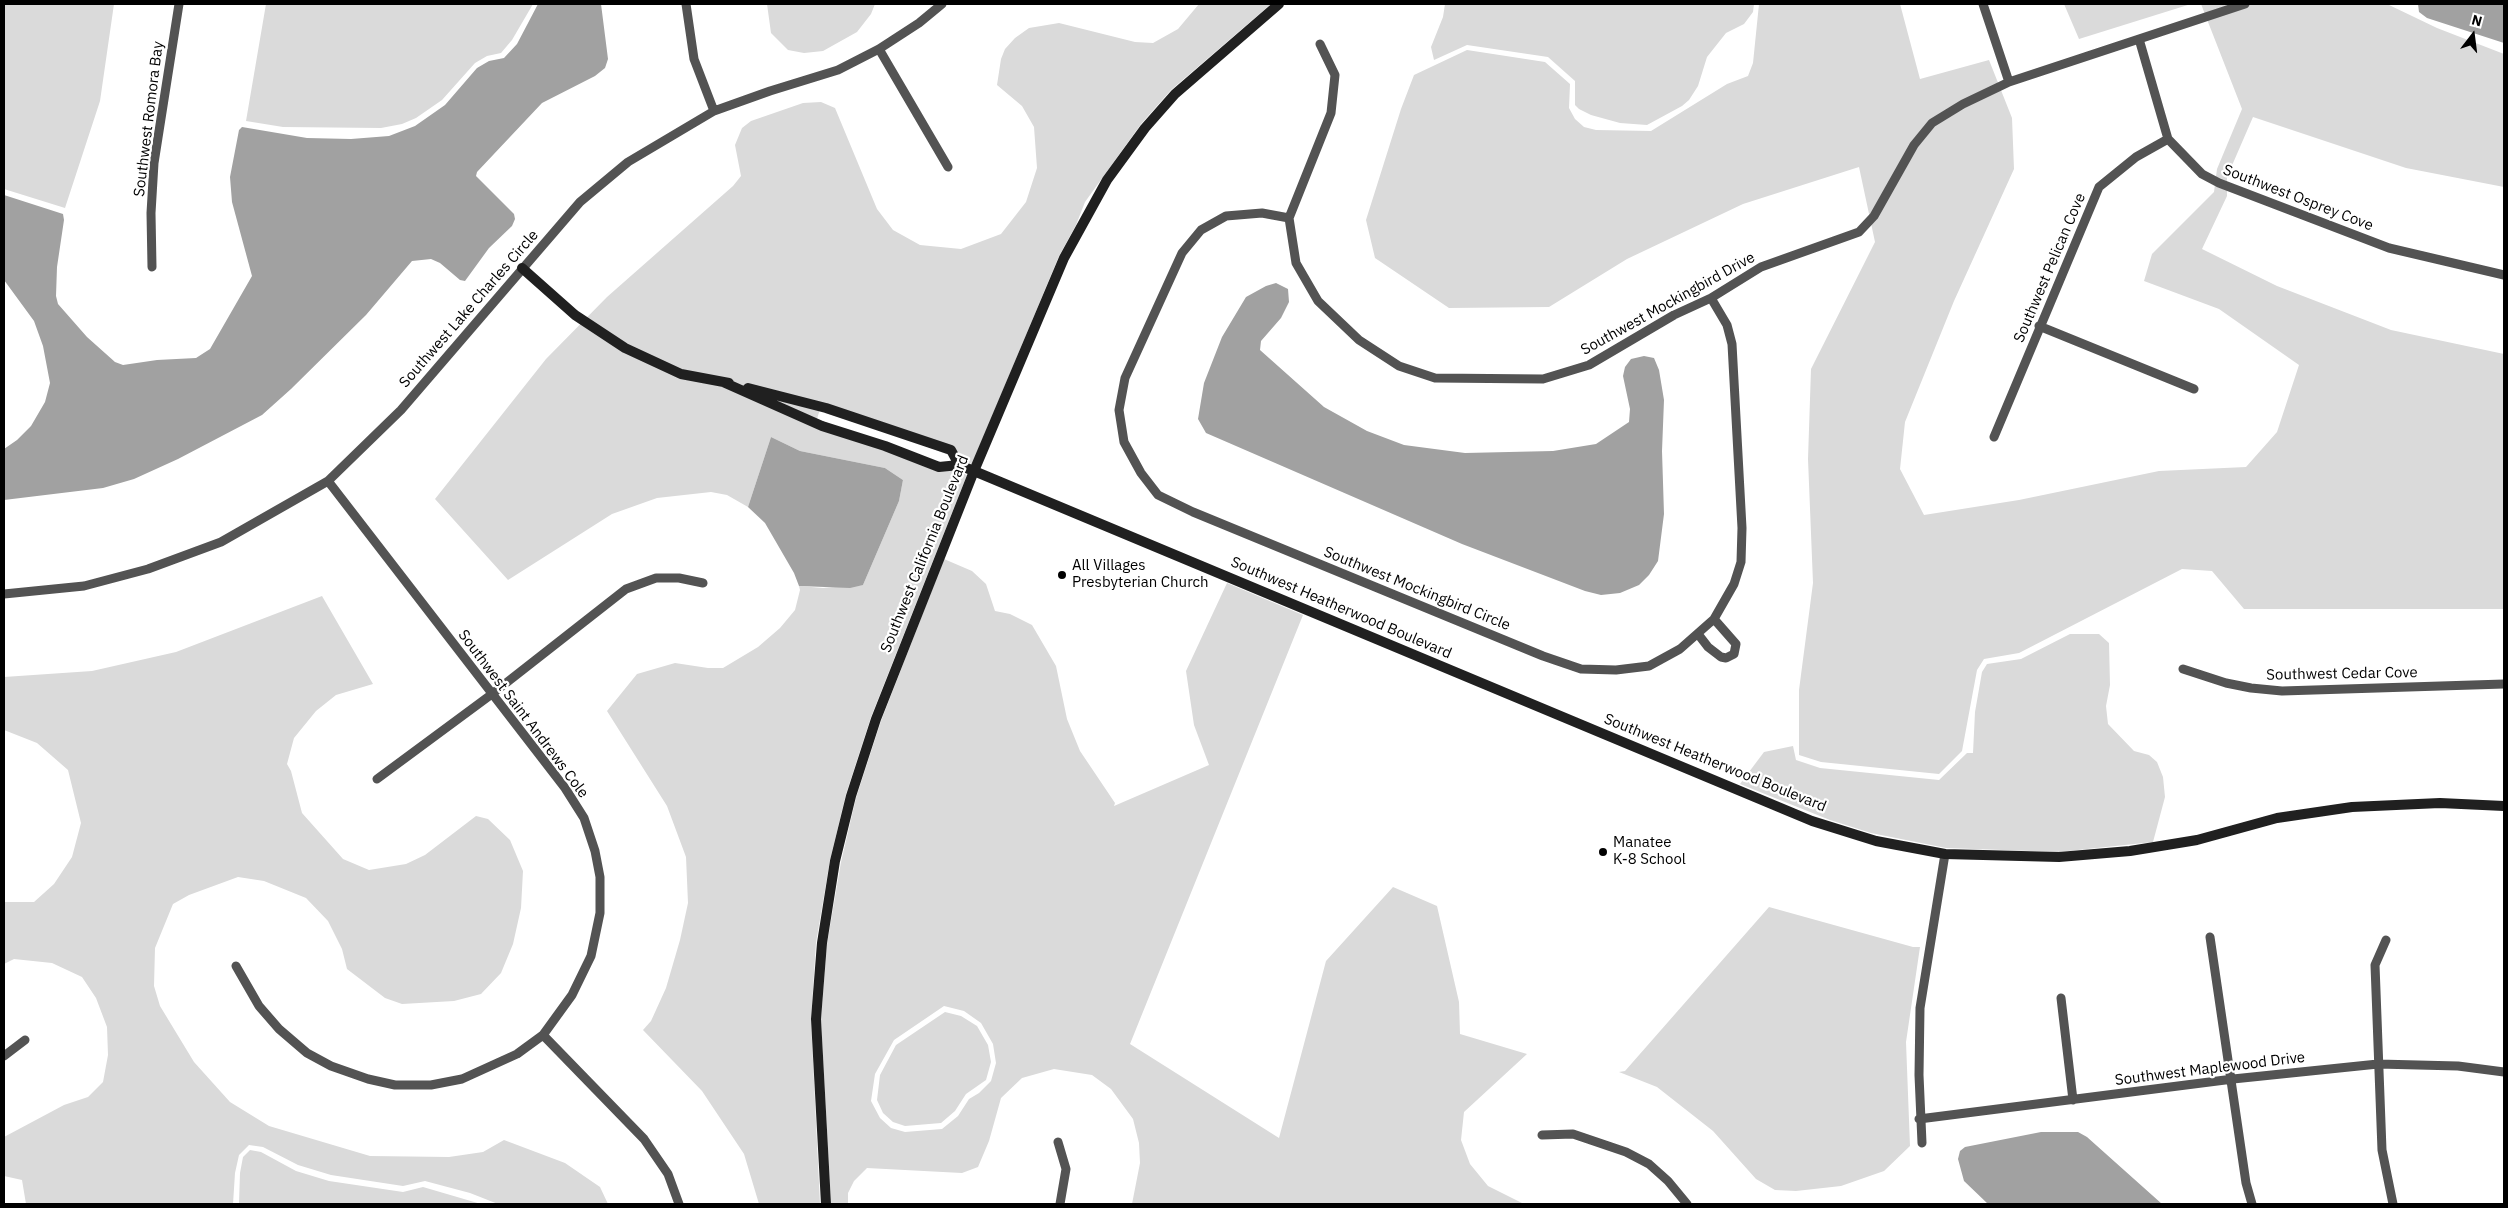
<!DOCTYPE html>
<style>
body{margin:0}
#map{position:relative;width:2508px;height:1208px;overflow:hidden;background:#fff;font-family:"IBM Plex Sans",sans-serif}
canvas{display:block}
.frame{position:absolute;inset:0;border:5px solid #000;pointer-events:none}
.north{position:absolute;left:2448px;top:10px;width:50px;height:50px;-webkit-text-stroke:4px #fff;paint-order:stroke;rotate:15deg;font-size:14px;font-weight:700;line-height:20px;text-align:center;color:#000}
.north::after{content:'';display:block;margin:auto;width:18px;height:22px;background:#000;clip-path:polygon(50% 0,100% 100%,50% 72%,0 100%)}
</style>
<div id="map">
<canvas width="2508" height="1208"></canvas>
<div class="frame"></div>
<div class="north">N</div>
</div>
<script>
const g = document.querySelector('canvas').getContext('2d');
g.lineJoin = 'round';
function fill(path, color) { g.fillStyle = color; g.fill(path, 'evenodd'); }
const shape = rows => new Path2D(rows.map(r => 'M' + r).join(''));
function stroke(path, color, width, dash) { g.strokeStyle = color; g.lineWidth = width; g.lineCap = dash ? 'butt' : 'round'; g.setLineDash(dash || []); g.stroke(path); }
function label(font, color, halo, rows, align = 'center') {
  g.font = font + ' "IBM Plex Sans",sans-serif'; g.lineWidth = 4.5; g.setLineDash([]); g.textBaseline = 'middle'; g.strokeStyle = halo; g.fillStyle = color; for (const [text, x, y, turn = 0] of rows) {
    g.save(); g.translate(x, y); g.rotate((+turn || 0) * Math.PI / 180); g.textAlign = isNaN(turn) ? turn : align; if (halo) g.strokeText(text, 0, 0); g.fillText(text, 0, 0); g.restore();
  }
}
const green = shape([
 [4,4,114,4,100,101,65,208,4,189],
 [266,4,533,4,512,40,501,53,487,56,475,63,442,100,416,118,402,124,381,128,283,127,246,121],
 [767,4,875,4,871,14,857,32,823,51,804,53,788,50,771,33],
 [1199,4,1271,4,1171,90,1141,124,1085,202,1076,225,1059,256,972,464,853,418,820,409,817,419,967,475,871,717,846,794,830,860,816,943,811,1020,820,1204,759,1204,744,1154,702,1091,643,1030,651,1021,666,988,680,940,688,903,686,857,667,806,607,711,637,674,675,663,708,668,723,668,758,647,780,628,795,610,800,590,799,586,823,588,863,585,899,501,903,480,885,468,800,451,771,437,748,507,727,495,711,492,657,498,612,514,508,580,435,499,546,359,607,297,733,186,741,176,735,145,742,128,751,121,803,103,821,102,835,108,877,209,893,230,920,245,961,249,1001,234,1026,202,1037,168,1034,127,1022,106,997,85,1001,59,1005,49,1015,38,1029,28,1059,23,1135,42,1153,43,1178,29],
 [1445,4,1754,4,1753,12,1744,24,1726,33,1707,57,1698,86,1689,100,1682,106,1647,125,1620,123,1591,115,1579,109,1575,105,1575,81,1548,57,1467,45,1434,60,1431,47,1443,17],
 [1759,4,1900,4,1920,79,1989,60,2012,118,2014,169,1954,301,1905,422,1900,469,1924,515,2019,500,2159,471,2246,467,2277,432,2299,365,2219,309,2144,281,2152,254,2214,192,2217,169,2242,109,2201,4,2387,4,2437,28,2504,54,2504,187,2406,168,2253,117,2227,177,2227,196,2202,249,2277,286,2391,330,2504,354,2504,609,2244,609,2212,571,2182,569,2019,653,1984,659,1977,670,1962,751,1939,774,1821,762,1799,755,1799,690,1813,583,1808,459,1811,369,1875,242,1859,167,1743,204,1627,259,1549,307,1449,308,1375,258,1366,220,1401,109,1414,75,1467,50,1545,62,1570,84,1569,108,1575,119,1584,127,1596,130,1651,131,1727,84,1748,76,1753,63],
 [2064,4,2191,4,2079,39],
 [944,559,972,571,986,584,995,611,1010,614,1032,625,1056,666,1067,719,1080,751,1115,803,1114,806,1209,765,1194,725,1186,671,1227,583,1303,615,1130,1044,1279,1138,1326,961,1393,887,1437,906,1459,1002,1460,1034,1527,1054,1464,1112,1461,1140,1470,1164,1488,1186,1524,1204,1132,1204,1140,1163,1139,1143,1133,1119,1111,1089,1092,1075,1054,1069,1022,1078,1001,1098,989,1141,978,1167,962,1173,867,1168,854,1181,848,1193,848,1204,831,1204,821,1019,827,944,841,862,856,798,881,721],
 [944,1006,964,1011,981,1023,993,1044,996,1063,991,1081,979,1093,969,1099,958,1116,942,1129,905,1132,891,1128,880,1118,871,1101,875,1074,894,1040],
 [322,596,373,684,336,695,316,711,294,738,287,764,291,771,302,813,343,859,369,870,406,864,425,855,476,816,488,819,510,840,523,871,521,908,513,944,501,973,481,994,454,1001,402,1004,385,998,347,969,342,949,328,921,306,898,264,881,238,877,189,895,173,904,155,948,154,986,160,1006,194,1062,230,1102,269,1126,370,1156,449,1157,483,1152,504,1140,565,1163,600,1187,608,1204,498,1204,470,1193,425,1181,403,1186,331,1175,298,1165,263,1147,249,1145,239,1155,235,1173,233,1204,26,1204,22,1180,4,1176,4,1137,64,1105,88,1097,103,1082,108,1055,107,1027,96,998,82,977,52,963,14,959,4,964,4,902,34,902,54,884,72,857,81,823,68,770,37,743,4,730,4,677,92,671,176,652],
 [2070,634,2099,634,2109,643,2110,685,2106,706,2108,724,2134,751,2149,755,2157,762,2163,777,2165,797,2153,842,2059,852,1946,848,1871,833,1830,820,1740,784,1764,752,1793,746,1796,760,1820,768,1939,780,1967,753,1973,753,1975,712,1982,672,1987,664,2021,659],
 [1769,907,1913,947,1920,947,1906,1042,1910,1146,1884,1171,1841,1186,1796,1191,1775,1190,1756,1179,1713,1131,1657,1087,1619,1072,1625,1071],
 [945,1012,961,1016,977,1026,988,1045,991,1062,986,1080,966,1094,955,1111,941,1123,905,1126,893,1122,883,1113,877,1100,880,1075,896,1045],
 [250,1150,261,1152,296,1171,329,1181,403,1192,423,1187,481,1204,239,1204,240,1173,243,1157]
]);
const water = shape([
 [538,4,601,4,608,59,605,68,595,76,542,103,477,172,476,176,514,214,515,219,512,226,489,248,465,281,460,280,440,263,431,259,412,261,366,315,291,389,262,415,178,459,134,479,103,488,4,500,4,449,17,440,31,426,45,402,50,383,43,346,34,321,4,280,4,195,63,214,64,220,57,267,56,296,58,304,87,337,115,362,123,365,157,360,196,358,210,349,252,276,232,202,230,177,239,130,242,127,307,138,351,139,389,136,415,126,445,105,477,68,489,61,504,58,517,44],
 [2418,4,2504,4,2504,43,2427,18,2419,12],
 [1276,283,1288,289,1289,302,1281,318,1261,341,1260,350,1324,407,1367,431,1404,445,1465,453,1553,451,1596,444,1629,422,1630,409,1623,376,1625,367,1631,359,1644,356,1654,358,1659,370,1664,400,1662,451,1664,514,1658,561,1649,575,1639,585,1620,593,1601,595,1585,591,1462,544,1206,433,1198,419,1204,383,1222,337,1246,297,1266,286],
 [771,437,800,451,885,468,903,480,899,501,863,585,850,588,799,586,794,573,765,523,748,507],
 [2041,1132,2078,1132,2087,1137,2162,1204,1988,1204,1964,1181,1958,1159,1960,1151,1965,1147]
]);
const street = shape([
 [686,4,694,59,714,111],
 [1983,4,2009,82],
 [2139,39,2168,139,2202,174,2219,183,2389,248,2504,275],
 [1320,44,1335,75,1331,113,1289,218,1296,263,1318,301,1359,340,1399,366,1435,378,1543,379,1589,365,1674,315,1711,298,1761,267,1859,232,1874,216,1914,145,1932,123,1963,104,2009,82,2245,4],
 [879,49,948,167],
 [1289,218,1262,213,1226,216,1201,230,1182,253,1125,378,1119,410,1124,442,1141,473,1158,495,1193,512,1543,656,1581,669,1616,670,1649,666,1680,649,1714,619,1734,584,1741,562,1742,528,1732,344,1727,325,1711,298],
 [152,267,151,213,154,163,179,4],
 [2039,326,2194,389],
 [1994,437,2099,187,2136,157,2168,139],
 [328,481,565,788,584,818,595,851,600,877,600,913,591,956,572,995,543,1035,644,1139,668,1174,679,1204],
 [4,594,84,586,148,569,221,542,328,481,401,410,580,202,628,162,714,111,770,91,838,70,879,49,919,23,942,4],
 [1698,634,1708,647,1721,657,1726,658,1734,654,1736,644,1714,619],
 [2183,669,2226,683,2251,688,2282,691,2504,684],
 [377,779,492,694,626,589,656,578,679,578,703,583],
 [2210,937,2246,1183,2252,1204],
 [2386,940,2375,965,2382,1150,2393,1204],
 [236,966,259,1006,279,1029,307,1053,331,1066,368,1079,395,1085,431,1085,462,1079,517,1054,543,1035],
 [2061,998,2073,1100],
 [4,1056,25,1040],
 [1919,1119,2233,1079,2378,1064,2458,1066,2504,1072],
 [1542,1135,1573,1134,1626,1152,1649,1164,1668,1181,1687,1204],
 [1058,1142,1066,1169,1060,1204],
 [1922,1143,1919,1075,1920,1008,1945,854]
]);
const secondary = shape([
 [522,268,575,315,625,348,681,374,729,383],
 [723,382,822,426,885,446,939,467,959,465,974,471,1812,821,1876,841,1945,854,2059,857,2130,851,2197,840,2277,818,2352,807,2440,803,2504,806],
 [748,388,826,408,951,450,959,465],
 [826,1204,816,1019,822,943,835,861,851,796,876,719,974,471,1064,258,1107,180,1145,128,1175,94,1279,4]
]);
const markers = [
 [1062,575,5,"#000"],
 [1603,852,5,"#000"]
];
const streetNames = [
 ["Southwest Romora Bay",149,119,-83],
 ["Southwest Osprey Cove",2298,198,21],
 ["Southwest Pelican Cove",2050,268,-67],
 ["Southwest Mockingbird Drive",1668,304,-29],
 ["Southwest Lake Charles Circle",469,309,-49],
 ["Southwest California Boulevard",925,554,-68],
 ["Southwest Mockingbird Circle",1417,589,22],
 ["Southwest Heatherwood Boulevard",1341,608,23],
 ["Southwest Cedar Cove",2342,674,-1],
 ["Southwest Saint Andrews Cole",523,714,53],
 ["Southwest Heatherwood Boulevard",1715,763,22],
 ["Southwest Maplewood Drive",2210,1069,-7]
];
const poiNames = [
 ["All Villages",1072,566],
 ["Presbyterian Church",1072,583],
 ["Manatee",1613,843],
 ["K-8 School",1613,860]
];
fill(green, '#dadada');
fill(water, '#a1a1a1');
stroke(street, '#535353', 9);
stroke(secondary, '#202020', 10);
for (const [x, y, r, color] of markers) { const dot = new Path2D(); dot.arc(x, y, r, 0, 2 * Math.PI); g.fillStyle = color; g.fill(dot); stroke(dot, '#fff', 2); }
label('15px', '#000', '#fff', streetNames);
label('15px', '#000', '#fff', poiNames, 'left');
</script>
